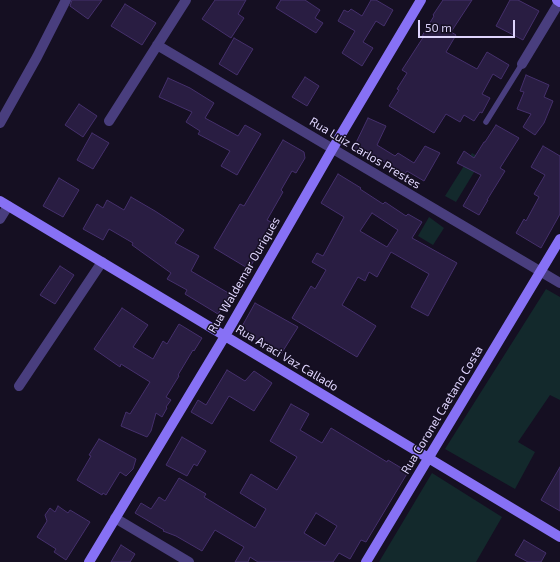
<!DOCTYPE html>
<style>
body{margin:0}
#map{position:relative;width:560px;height:562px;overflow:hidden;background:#150f22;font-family:"Exo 2",sans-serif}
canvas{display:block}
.scale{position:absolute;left:418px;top:20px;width:97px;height:18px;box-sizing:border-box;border:2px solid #ded4fc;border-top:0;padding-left:5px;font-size:12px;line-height:14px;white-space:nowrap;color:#ded4fc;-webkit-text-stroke:3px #150f22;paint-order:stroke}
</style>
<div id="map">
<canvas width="560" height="562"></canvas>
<div class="scale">50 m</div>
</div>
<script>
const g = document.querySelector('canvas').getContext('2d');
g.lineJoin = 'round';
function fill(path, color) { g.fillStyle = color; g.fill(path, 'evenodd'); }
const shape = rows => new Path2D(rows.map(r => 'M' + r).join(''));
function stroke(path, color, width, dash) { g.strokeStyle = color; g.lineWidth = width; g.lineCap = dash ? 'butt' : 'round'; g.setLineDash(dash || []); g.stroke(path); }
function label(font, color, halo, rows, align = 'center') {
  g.font = font + ' "Exo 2",sans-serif'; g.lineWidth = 3; g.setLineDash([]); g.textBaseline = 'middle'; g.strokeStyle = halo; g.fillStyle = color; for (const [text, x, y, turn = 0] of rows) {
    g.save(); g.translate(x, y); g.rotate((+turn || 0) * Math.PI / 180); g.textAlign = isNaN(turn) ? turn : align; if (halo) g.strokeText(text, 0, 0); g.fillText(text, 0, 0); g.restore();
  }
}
const green = shape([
 [472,153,482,159,456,202,445,196],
 [429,217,444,228,433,245,418,236],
 [546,289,560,297,560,400,550,395,518,442,535,452,515,489,445,449],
 [432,473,502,517,476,562,379,562]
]);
const building = shape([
 [72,0,102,0,88,19,70,6,72,0],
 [215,0,246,0,238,14,244,18,231,38,202,19,215,0],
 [281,0,305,0,320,10,315,18,323,23,316,33,276,8,281,0],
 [371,0,376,0,393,10,384,26,376,21,363,42,373,48,362,66,342,53,355,31,338,21,344,10,348,12,351,9,362,16,371,0],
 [443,0,472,0,451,32,456,35,446,52,477,69,487,52,509,65,501,79,493,74,482,94,490,98,482,113,480,112,474,121,464,115,460,122,446,114,434,133,389,106,399,90,397,89,407,73,402,70,424,36,422,36,434,16,433,15,443,0],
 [510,0,518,0,539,11,523,40,496,26,510,0],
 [125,4,156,23,142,45,111,26,125,4],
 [234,38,253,49,237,75,219,64,234,38],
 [526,75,549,85,544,97,553,101,544,123,535,135,523,127,531,114,517,109,524,92,520,91,526,75],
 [305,77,319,86,307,106,292,97,305,77],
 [168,78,190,88,214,103,205,118,238,136,245,125,261,134,237,175,221,166,230,151,198,134,200,131,186,122,192,112,159,97,168,78],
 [79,104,97,116,83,137,65,125,79,104],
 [368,118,386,126,377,145,395,156,398,153,414,163,425,146,440,153,424,181,407,171,404,175,372,154,371,157,353,149,368,118],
 [496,125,519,138,500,168,505,171,487,200,488,200,479,215,463,206,481,175,457,163,464,151,474,158,484,142,485,142,496,125],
 [92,133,109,143,93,169,77,160,92,133],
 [283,140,304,152,305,158,296,173,292,171,281,190,283,192,267,220,275,224,249,269,214,248,240,204,244,206,283,140],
 [543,146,560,156,560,214,541,248,516,233,524,219,526,221,539,197,534,194,545,175,531,167,543,146],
 [338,174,361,188,360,189,383,204,385,202,406,216,408,214,422,222,412,238,457,263,428,316,411,307,429,274,391,252,377,277,369,272,365,281,358,277,342,305,376,326,357,357,292,318,311,286,315,289,326,270,312,262,317,253,323,256,344,217,321,203,338,174],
 [372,213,398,230,387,247,360,231,372,213],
 [59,178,79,190,63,217,43,206,59,178],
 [131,197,155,211,184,230,175,243,199,256,191,271,230,294,218,314,185,294,187,290,167,279,171,273,132,245,133,243,109,229,103,240,83,229,97,204,103,208,107,200,124,210,131,197],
 [60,266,74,275,55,304,40,295,60,266],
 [255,303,298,327,281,354,240,330,255,303],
 [122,308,148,325,133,347,153,359,163,341,167,344,179,324,202,338,194,351,193,350,178,375,179,376,166,397,171,400,166,407,167,408,162,417,156,413,151,431,147,437,121,426,126,412,130,414,150,382,121,364,120,367,94,349,122,308],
 [227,370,245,381,254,371,272,383,254,411,229,396,212,424,191,412,198,400,206,405,227,370],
 [291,404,309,414,300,430,322,443,331,428,387,462,388,460,408,472,366,542,361,540,350,559,339,553,333,562,258,562,250,557,248,562,235,562,244,547,215,530,202,551,176,536,163,531,164,530,135,513,141,503,151,509,159,497,165,501,179,478,206,494,204,497,255,528,266,509,240,493,251,474,277,490,297,457,270,441,291,404],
 [316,513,337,526,325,546,304,533,316,513],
 [182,437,206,451,197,466,194,464,187,476,166,465,182,437],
 [99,439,136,459,133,469,126,476,120,472,106,495,103,493,102,495,77,480,91,456,89,455,99,439],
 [560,467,560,511,541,500,560,467],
 [58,506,68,513,70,510,90,522,66,560,54,552,56,549,37,537,47,521,45,515,50,508,55,512,58,506],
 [524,540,546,553,541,562,528,562,515,555,524,540],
 [121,545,135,554,130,562,111,562,121,545]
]);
const lane = shape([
 [486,122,522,64]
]);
const street = shape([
 [157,45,560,283],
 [522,64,560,1],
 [109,121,186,0],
 [0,123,37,57,66,0],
 [0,219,8,206],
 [19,386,102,262],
 [115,518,189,562]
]);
const secondary = shape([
 [557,0,560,2],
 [0,201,560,537],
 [89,562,225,336,333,148,421,0],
 [366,562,560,239]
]);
const streetNames = [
 ["Rua Luiz Carlos Prestes",365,153,31],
 ["Rua Waldemar Ouriques",244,275,-60],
 ["Rua Araci Vaz Callado",287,358,31],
 ["Rua Coronel Caetano Costa",442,410,-59]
];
fill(green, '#13292c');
fill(building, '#291d42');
stroke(building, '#45306c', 1);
stroke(lane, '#493e7e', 5.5);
stroke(street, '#493e7e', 10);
stroke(secondary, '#8771f5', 10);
label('12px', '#ded4fc', '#150f22', streetNames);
</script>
